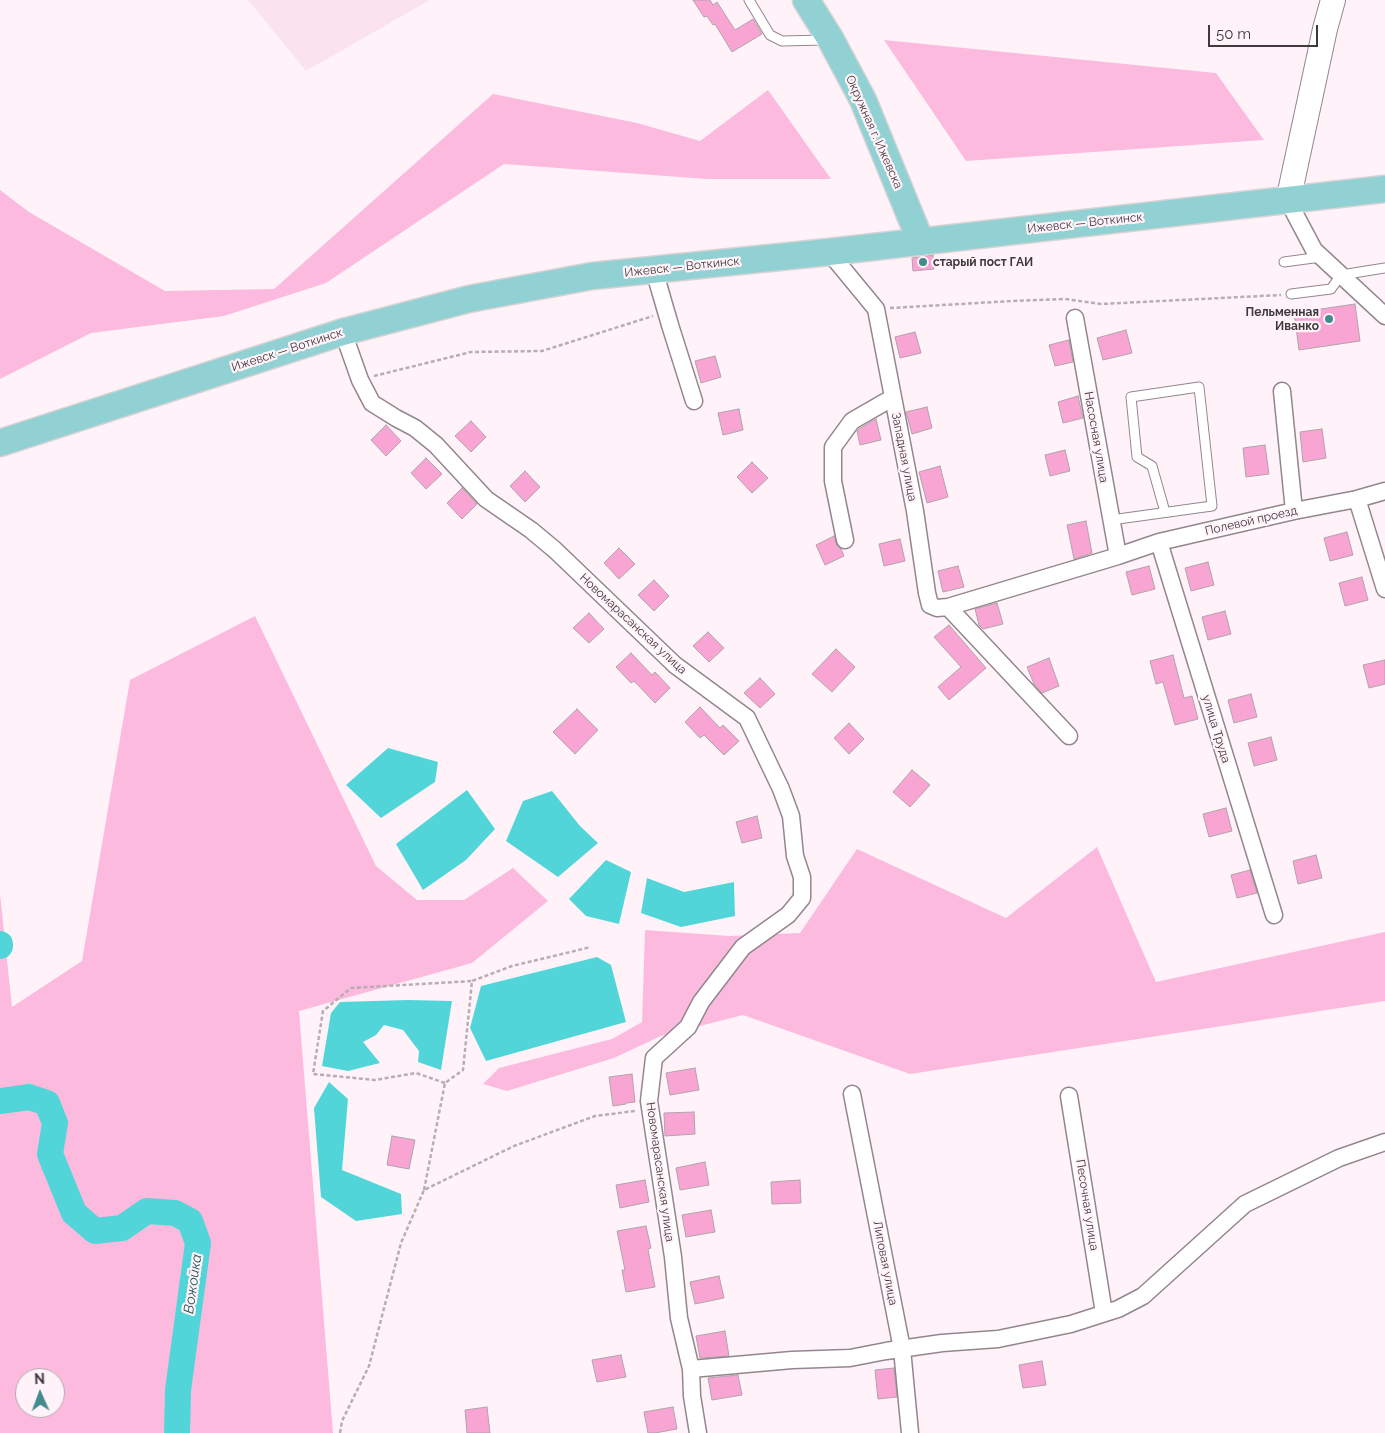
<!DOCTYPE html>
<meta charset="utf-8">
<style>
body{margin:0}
#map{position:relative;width:1385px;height:1433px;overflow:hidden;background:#fff3f9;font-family:Raleway,sans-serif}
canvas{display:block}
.north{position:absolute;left:15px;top:1368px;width:50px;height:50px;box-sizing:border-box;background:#fff3f9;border:1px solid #b2a9ad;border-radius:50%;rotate:358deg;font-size:14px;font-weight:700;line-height:20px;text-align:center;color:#3f393c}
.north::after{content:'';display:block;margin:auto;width:18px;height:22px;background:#438b8d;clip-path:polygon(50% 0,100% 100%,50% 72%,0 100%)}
.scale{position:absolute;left:1208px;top:25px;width:110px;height:22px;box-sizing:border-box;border:2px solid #3f393c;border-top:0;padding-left:6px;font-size:15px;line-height:18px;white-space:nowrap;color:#3f393c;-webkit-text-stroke:4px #fff3f9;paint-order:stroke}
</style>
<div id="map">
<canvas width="1385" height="1433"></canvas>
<div class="north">N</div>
<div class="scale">50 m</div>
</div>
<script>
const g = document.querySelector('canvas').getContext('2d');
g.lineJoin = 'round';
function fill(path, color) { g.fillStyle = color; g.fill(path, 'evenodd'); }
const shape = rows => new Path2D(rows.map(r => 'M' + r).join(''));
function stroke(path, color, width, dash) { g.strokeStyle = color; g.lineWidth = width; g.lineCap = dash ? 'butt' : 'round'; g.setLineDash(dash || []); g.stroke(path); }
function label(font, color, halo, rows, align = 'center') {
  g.font = font + ' Raleway,sans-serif'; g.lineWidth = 4.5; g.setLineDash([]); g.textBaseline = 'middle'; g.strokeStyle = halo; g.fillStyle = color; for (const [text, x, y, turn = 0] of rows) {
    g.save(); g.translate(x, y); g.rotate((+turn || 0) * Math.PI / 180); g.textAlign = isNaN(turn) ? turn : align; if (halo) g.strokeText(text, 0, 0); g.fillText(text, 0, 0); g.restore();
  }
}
const built = shape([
 [248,0,430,0,306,71]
]);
const green = shape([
 [884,40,1216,73,1264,140,966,161],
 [768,90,831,179,707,179,504,164,326,283,224,316,91,333,0,379,0,190,29,212,165,291,274,289,493,94,637,123,700,141],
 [255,616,376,866,417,900,464,900,513,868,548,901,472,963,299,1011,333,1433,0,1433,0,894,12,1007,82,961,130,680],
 [25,1378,55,1378,55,1408,25,1408],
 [1097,847,1156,982,1385,932,1385,1001,910,1074,743,1015,661,1036,614,1058,507,1091,483,1084,499,1068,612,1039,642,1022,645,930,729,936,800,933,857,849,1006,918]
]);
const water = shape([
 [388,748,438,762,435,782,381,818,346,785],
 [467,790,495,829,466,860,423,890,396,844],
 [552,791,580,826,598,843,558,877,506,841,523,801],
 [606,860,631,872,619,924,586,916,569,899],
 [647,878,684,892,734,882,735,916,681,927,641,913],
 [597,957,611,965,626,1022,486,1061,470,1028,481,986],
 [408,1000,452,1001,441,1070,418,1062,419,1051,403,1030,384,1025,376,1035,363,1042,380,1063,348,1071,322,1066,331,1013,340,1002],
 [329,1082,348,1099,342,1170,401,1194,402,1214,356,1221,321,1197,314,1108]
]);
const river = shape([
 [0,944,0,946],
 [0,1101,29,1097,47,1103,55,1123,50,1154,74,1213,95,1231,122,1228,147,1211,175,1213,190,1221,198,1243,178,1390,177,1433]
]);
const building = shape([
 [693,0,710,0,713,5,717,2,735,30,753,19,762,34,732,52,715,24,713,25,707,16,704,17,693,0],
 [933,255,934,269,913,271,912,258,933,255],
 [1355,304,1360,341,1299,350,1294,313,1355,304],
 [1126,330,1132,353,1103,360,1097,338,1126,330],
 [915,332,921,353,900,358,895,337,915,332],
 [1069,340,1073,362,1055,366,1049,345,1069,340],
 [715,356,721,377,701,383,695,361,715,356],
 [1078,396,1083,418,1063,423,1058,402,1078,396],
 [927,407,932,428,912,434,906,412,927,407],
 [739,409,743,430,723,435,718,413,739,409],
 [876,419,881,440,860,445,857,431,859,429,876,419],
 [471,421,486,437,471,452,455,436,471,421],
 [386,425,401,441,386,456,371,440,386,425],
 [1322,429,1326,458,1303,462,1300,432,1322,429],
 [1265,445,1269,474,1246,477,1243,448,1265,445],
 [1065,450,1070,471,1050,476,1045,455,1065,450],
 [426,458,442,474,426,489,411,473,426,458],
 [752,462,768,478,752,493,737,477,752,462],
 [940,466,948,497,927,503,919,472,940,466],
 [525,471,540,487,525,502,510,486,525,471],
 [462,488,477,504,462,519,447,503,462,488],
 [1086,521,1092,553,1074,559,1067,525,1086,521],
 [1347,532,1353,555,1330,561,1324,538,1347,532],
 [834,536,837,546,841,549,844,556,825,565,816,545,834,536],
 [900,539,905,561,884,566,879,544,900,539],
 [619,548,635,564,619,579,604,563,619,548],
 [1208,562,1214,585,1191,591,1185,568,1208,562],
 [958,566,964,587,943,592,938,571,958,566],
 [1149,566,1155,589,1132,595,1126,572,1149,566],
 [1362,577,1368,600,1345,606,1339,583,1362,577],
 [654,580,669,596,654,611,638,595,654,580],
 [997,603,1003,624,983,629,979,625,975,609,997,603],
 [1225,611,1231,634,1208,640,1202,617,1225,611],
 [589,613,604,629,589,643,573,628,589,613],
 [949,625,986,668,949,700,938,687,961,667,934,637,949,625],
 [708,632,724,648,709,662,693,646,708,632],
 [836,649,855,667,832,692,812,674,836,649],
 [631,653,652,675,655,672,670,688,655,703,634,681,631,683,616,667,631,653],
 [1173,655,1184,698,1192,696,1198,719,1175,725,1163,682,1156,684,1150,661,1173,655],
 [1049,658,1059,686,1042,693,1034,684,1027,667,1049,658],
 [1385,660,1385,684,1369,688,1363,665,1385,660],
 [760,678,775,694,760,708,744,693,760,678],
 [1251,694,1257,717,1234,723,1228,700,1251,694],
 [700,707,720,728,723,725,739,741,724,755,704,735,700,738,685,722,700,707],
 [577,709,598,730,575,754,553,732,577,709],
 [849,723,864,739,849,754,834,738,849,723],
 [1271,737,1277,760,1254,766,1248,743,1271,737],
 [912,770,930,785,910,807,893,792,912,770],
 [1226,808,1232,831,1209,837,1203,814,1226,808],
 [757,816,762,838,742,843,736,822,757,816],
 [1316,855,1322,878,1298,884,1293,861,1316,855],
 [1250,870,1257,893,1237,898,1231,875,1250,870],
 [695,1068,699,1090,670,1095,666,1073,695,1068],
 [632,1074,635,1102,626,1103,626,1104,613,1106,609,1077,632,1074],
 [694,1112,695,1134,665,1136,664,1113,694,1112],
 [392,1136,415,1140,409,1169,387,1165,392,1136],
 [705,1162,709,1185,680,1190,676,1168,705,1162],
 [645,1180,649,1202,620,1208,616,1185,645,1180],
 [800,1180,801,1203,772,1204,771,1182,800,1180],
 [711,1210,715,1232,686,1237,682,1215,711,1210],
 [646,1226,651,1248,648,1249,655,1287,626,1292,622,1270,625,1270,617,1231,646,1226],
 [719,1276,724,1298,695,1304,690,1282,719,1276],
 [725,1331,729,1356,700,1358,696,1336,725,1331],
 [621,1355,626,1377,597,1382,592,1360,621,1355],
 [1042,1361,1046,1385,1023,1388,1019,1365,1042,1361],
 [894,1368,897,1397,878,1399,875,1370,894,1368],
 [738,1375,742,1395,712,1400,708,1378,738,1375],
 [487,1407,490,1433,467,1433,465,1410,487,1407],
 [673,1407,677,1429,655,1433,648,1433,644,1412,673,1407]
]);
const path = shape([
 [890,308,1013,301,1065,299,1101,304,1281,295],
 [374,376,471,352,542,351,653,316],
 [445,1083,416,1073,375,1080,313,1074,323,1011,351,988,472,981],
 [424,1190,445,1083,463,1070,472,981,512,966,591,947],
 [340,1433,342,1421,369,1366,401,1243,424,1190,514,1146,595,1116,635,1111]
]);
const lane = shape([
 [749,0,770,35,782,41,825,40],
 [1284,262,1321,257],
 [1291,294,1331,289,1341,275,1385,268],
 [1111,520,1212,506,1199,387,1131,397,1137,457,1152,466,1165,512]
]);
const street = shape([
 [1288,201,1314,250,1385,316],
 [829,252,876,309,915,511,927,593,930,605,937,608,948,607,1118,556,1159,542,1294,511,1357,499,1385,491],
 [654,270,670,325,694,401],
 [1075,318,1118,556],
 [343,332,360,380,372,403,396,418,415,428,436,445,486,499,531,530,555,550,675,665,747,718,781,789,791,816,795,856,802,877,802,898,788,915,743,947,701,1002,688,1027,654,1058,649,1101,673,1257,679,1318,691,1369,692,1396,698,1433],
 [1282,391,1294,511],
 [1357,499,1385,589],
 [845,540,833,481,833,447,852,421,892,398],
 [1159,542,1274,915],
 [948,607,1069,736],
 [852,1094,902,1349,910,1433],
 [1069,1096,1104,1313],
 [691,1369,792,1360,850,1358,886,1351,942,1343,998,1339,1071,1324,1118,1309,1143,1296,1245,1204,1339,1158,1385,1142]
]);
const secondary = shape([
 [1288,201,1325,29,1333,0]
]);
const primary = shape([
 [806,0,831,40,863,100,921,242],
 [0,443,343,332,469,299,592,276,829,252,1385,189]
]);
const markers = [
 [923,262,5,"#438b8d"],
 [1329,319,5,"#438b8d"]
];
const streetNames = [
 ["Окружная г. Ижевска",874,132,66],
 ["Ижевск — Воткинск",1085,223,-6],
 ["Ижевск — Воткинск",682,267,-6],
 ["Ижевск — Воткинск",287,350,-18],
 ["Насосная улица",1096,437,80],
 ["Западная улица",904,457,79],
 ["Полевой проезд",1251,521,-13],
 ["Новомарасанская улица",633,624,43],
 ["улица Труда",1216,729,73],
 ["Новомарасанская улица",660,1172,82],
 ["Песочная улица",1087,1205,81],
 ["Липовая улица",885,1263,79]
];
const poiNames = [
 ["старый пост ГАИ",933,262],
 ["Пельменная",1319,312,"right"],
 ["Иванко",1319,326,"right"]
];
const waterNames = [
 ["Вожойка",193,1284,-82]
];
fill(built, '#fae3ef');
fill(green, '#fcbbde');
fill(water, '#52d5d9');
stroke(river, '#52d5d9', 26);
fill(building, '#f8a5d3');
stroke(building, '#b1a3aa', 1);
stroke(lane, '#93868d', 11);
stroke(street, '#93868d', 19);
stroke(secondary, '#93868d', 26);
stroke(primary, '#d5d3d4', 29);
stroke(path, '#b7adb2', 2.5, [4, 2.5]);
stroke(lane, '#fff', 9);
stroke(street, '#fff', 16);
stroke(secondary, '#fff', 24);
stroke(primary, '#92d1d3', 26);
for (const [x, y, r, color] of markers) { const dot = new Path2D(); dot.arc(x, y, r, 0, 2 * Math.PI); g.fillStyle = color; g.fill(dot); stroke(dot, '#fff3f9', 2); }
label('12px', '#3f393c', '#fff3f9', streetNames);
label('bold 12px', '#3f393c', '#fff3f9', poiNames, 'left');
label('italic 14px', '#1e5557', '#fff3f9', waterNames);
</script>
